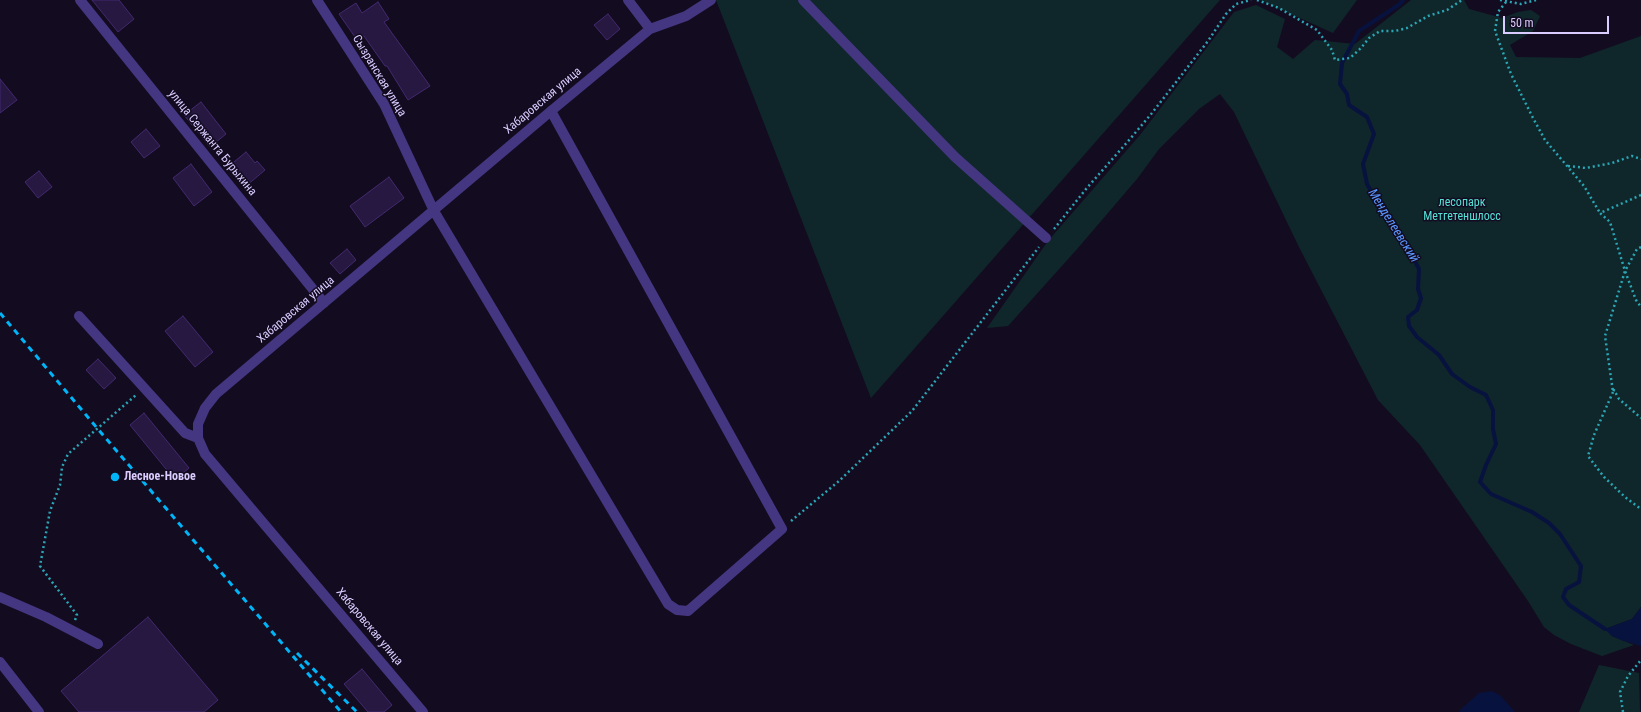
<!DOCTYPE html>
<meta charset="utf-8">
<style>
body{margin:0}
#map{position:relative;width:1641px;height:712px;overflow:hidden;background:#130c21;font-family:"Roboto Condensed",sans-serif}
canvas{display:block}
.scale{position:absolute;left:1503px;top:16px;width:106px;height:18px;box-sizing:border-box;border:2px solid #daccff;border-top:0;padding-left:5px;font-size:12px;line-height:14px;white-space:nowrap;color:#daccff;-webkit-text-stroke:3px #130c21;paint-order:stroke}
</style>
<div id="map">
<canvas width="1641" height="712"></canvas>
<div class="scale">50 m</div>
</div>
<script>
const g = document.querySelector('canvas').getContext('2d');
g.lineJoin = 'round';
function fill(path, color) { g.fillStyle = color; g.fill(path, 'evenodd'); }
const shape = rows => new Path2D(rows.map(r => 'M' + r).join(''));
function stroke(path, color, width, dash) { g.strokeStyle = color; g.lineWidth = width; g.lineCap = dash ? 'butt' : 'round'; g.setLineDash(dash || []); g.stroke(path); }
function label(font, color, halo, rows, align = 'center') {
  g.font = font + ' "Roboto Condensed",sans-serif'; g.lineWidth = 3; g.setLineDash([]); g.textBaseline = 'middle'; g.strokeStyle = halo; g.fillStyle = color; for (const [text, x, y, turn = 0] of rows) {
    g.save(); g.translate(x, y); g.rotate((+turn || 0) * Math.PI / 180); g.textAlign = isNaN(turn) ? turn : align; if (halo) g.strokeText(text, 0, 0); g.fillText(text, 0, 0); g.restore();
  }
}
const green = shape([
 [716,0,1220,0,871,398],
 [1260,0,1357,0,1333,33],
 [1411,0,1464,0,1469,9,1502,18,1518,12,1531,10,1540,16,1533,31,1510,45,1516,57,1580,58,1641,36,1641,607,1632,619,1605,629,1612,636,1634,645,1602,656,1571,644,1554,635,1544,627,1528,601,1420,445,1378,400,1299,247,1234,112,1220,94,1199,109,1159,149,1137,179,1078,248,1008,326,987,328,1048,241,1140,135,1234,12,1256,5,1285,19,1277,47,1293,59,1315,40,1355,44],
 [1599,665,1639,673,1640,712,1579,712]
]);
const water = shape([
 [1641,607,1641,646,1621,640,1612,636,1605,629,1632,619],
 [1492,691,1501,696,1515,712,1460,712,1460,710,1479,693]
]);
const stream = shape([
 [1403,0,1400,4,1359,31,1342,63,1340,84,1347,94,1349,105,1367,117,1374,134,1363,164,1367,184,1381,209,1399,232,1419,269,1418,289,1421,298,1417,310,1408,317,1409,326,1417,337,1439,355,1452,374,1470,387,1486,395,1493,410,1493,429,1496,444,1486,465,1480,482,1491,494,1532,512,1549,523,1560,534,1581,566,1579,582,1566,589,1563,597,1569,605,1605,629]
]);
const building = shape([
 [92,0,119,0,134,19,118,32,92,0],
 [378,2,389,19,384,22,430,86,408,100,387,66,385,66,364,36,357,40,339,14,356,3,362,13,378,2],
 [608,14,620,29,607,40,594,25,608,14],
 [0,79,17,100,0,113,0,79],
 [201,102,226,134,210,147,184,115,201,102],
 [146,129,160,146,144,158,131,142,146,129],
 [246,152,255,163,257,161,265,170,246,186,229,166,246,152],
 [191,164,212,192,194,206,173,178,191,164],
 [39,171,52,187,38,198,25,182,39,171],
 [389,177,404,198,365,227,350,206,389,177],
 [347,249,356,260,340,274,330,263,347,249],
 [183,316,213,352,195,367,165,331,183,316],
 [98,359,116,378,104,389,86,370,98,359],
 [144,413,189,468,175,480,130,425,144,413],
 [148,617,218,700,204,712,79,712,61,691,148,617],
 [362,669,392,705,384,712,368,712,344,684,362,669]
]);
const path = shape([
 [1257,0,1279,8,1317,30,1332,50,1335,60,1350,58,1361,48,1369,38,1380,31,1395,31,1407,28,1428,16,1447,10,1462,0],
 [1500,0,1521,4,1536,0],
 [1506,2,1498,12,1495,31,1511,74,1533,118,1545,140,1584,186,1600,213],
 [1568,166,1586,168,1612,163,1632,156,1641,159],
 [1641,195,1600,213,1610,222,1625,271,1636,300,1641,307],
 [1054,229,1086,189,1130,139,1152,113,1208,41,1226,14,1236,4,1251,0],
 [1641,247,1637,249,1625,271,1605,336,1613,392,1614,390,1619,399,1641,418],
 [1613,392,1594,435,1588,456,1604,477,1625,497,1641,509],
 [791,521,839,481,912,411,1039,247],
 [75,620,77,615,40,566,50,511,60,485,62,467,68,454,136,395],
 [1623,712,1620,692,1628,676,1641,660]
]);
const minor = shape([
 [80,0,324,303],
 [317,0,384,104,434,211,668,604,677,610,688,611,782,529,551,111],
 [628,0,650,29],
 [803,0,955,157,1046,238],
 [79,316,185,433,198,438],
 [0,597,46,617,98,644],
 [0,662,39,712],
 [423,712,205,454,198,438,198,424,205,408,216,394,551,111,650,29,686,16,711,0]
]);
const rail = shape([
 [0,313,97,428,341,712],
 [297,653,357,712]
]);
const markers = [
 [115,477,5,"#00b5f7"]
];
const streetNames = [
 ["Сызранская улица",379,76,59],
 ["Хабаровская улица",543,101,-40],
 ["улица Сержанта Бурыхина",212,143,51],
 ["Хабаровская улица",296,310,-40],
 ["Хабаровская улица",369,627,50]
];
const parkNames = [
 ["лесопарк",1462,203],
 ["Метгетеншлосс",1462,217]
];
const poiNames = [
 ["Лесное-Новое",124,477]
];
const waterNames = [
 ["Менделеевский",1393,226,58]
];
fill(green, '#0f272b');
fill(water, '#08123e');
stroke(stream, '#08123e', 4);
fill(building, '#271842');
stroke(building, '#43296f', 1);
stroke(path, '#2aa6b5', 2.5, [2, 3]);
stroke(minor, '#453681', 10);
stroke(rail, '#00b5f7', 3, [6, 5]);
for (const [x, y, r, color] of markers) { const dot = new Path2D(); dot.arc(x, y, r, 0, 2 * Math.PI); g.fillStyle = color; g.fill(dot); stroke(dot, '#130c21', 1.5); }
label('12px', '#daccff', '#130c21', streetNames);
label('12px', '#54e2d7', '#130c21', parkNames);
label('bold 12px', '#daccff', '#130c21', poiNames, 'left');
label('italic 13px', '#5a97ff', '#130c21', waterNames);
</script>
